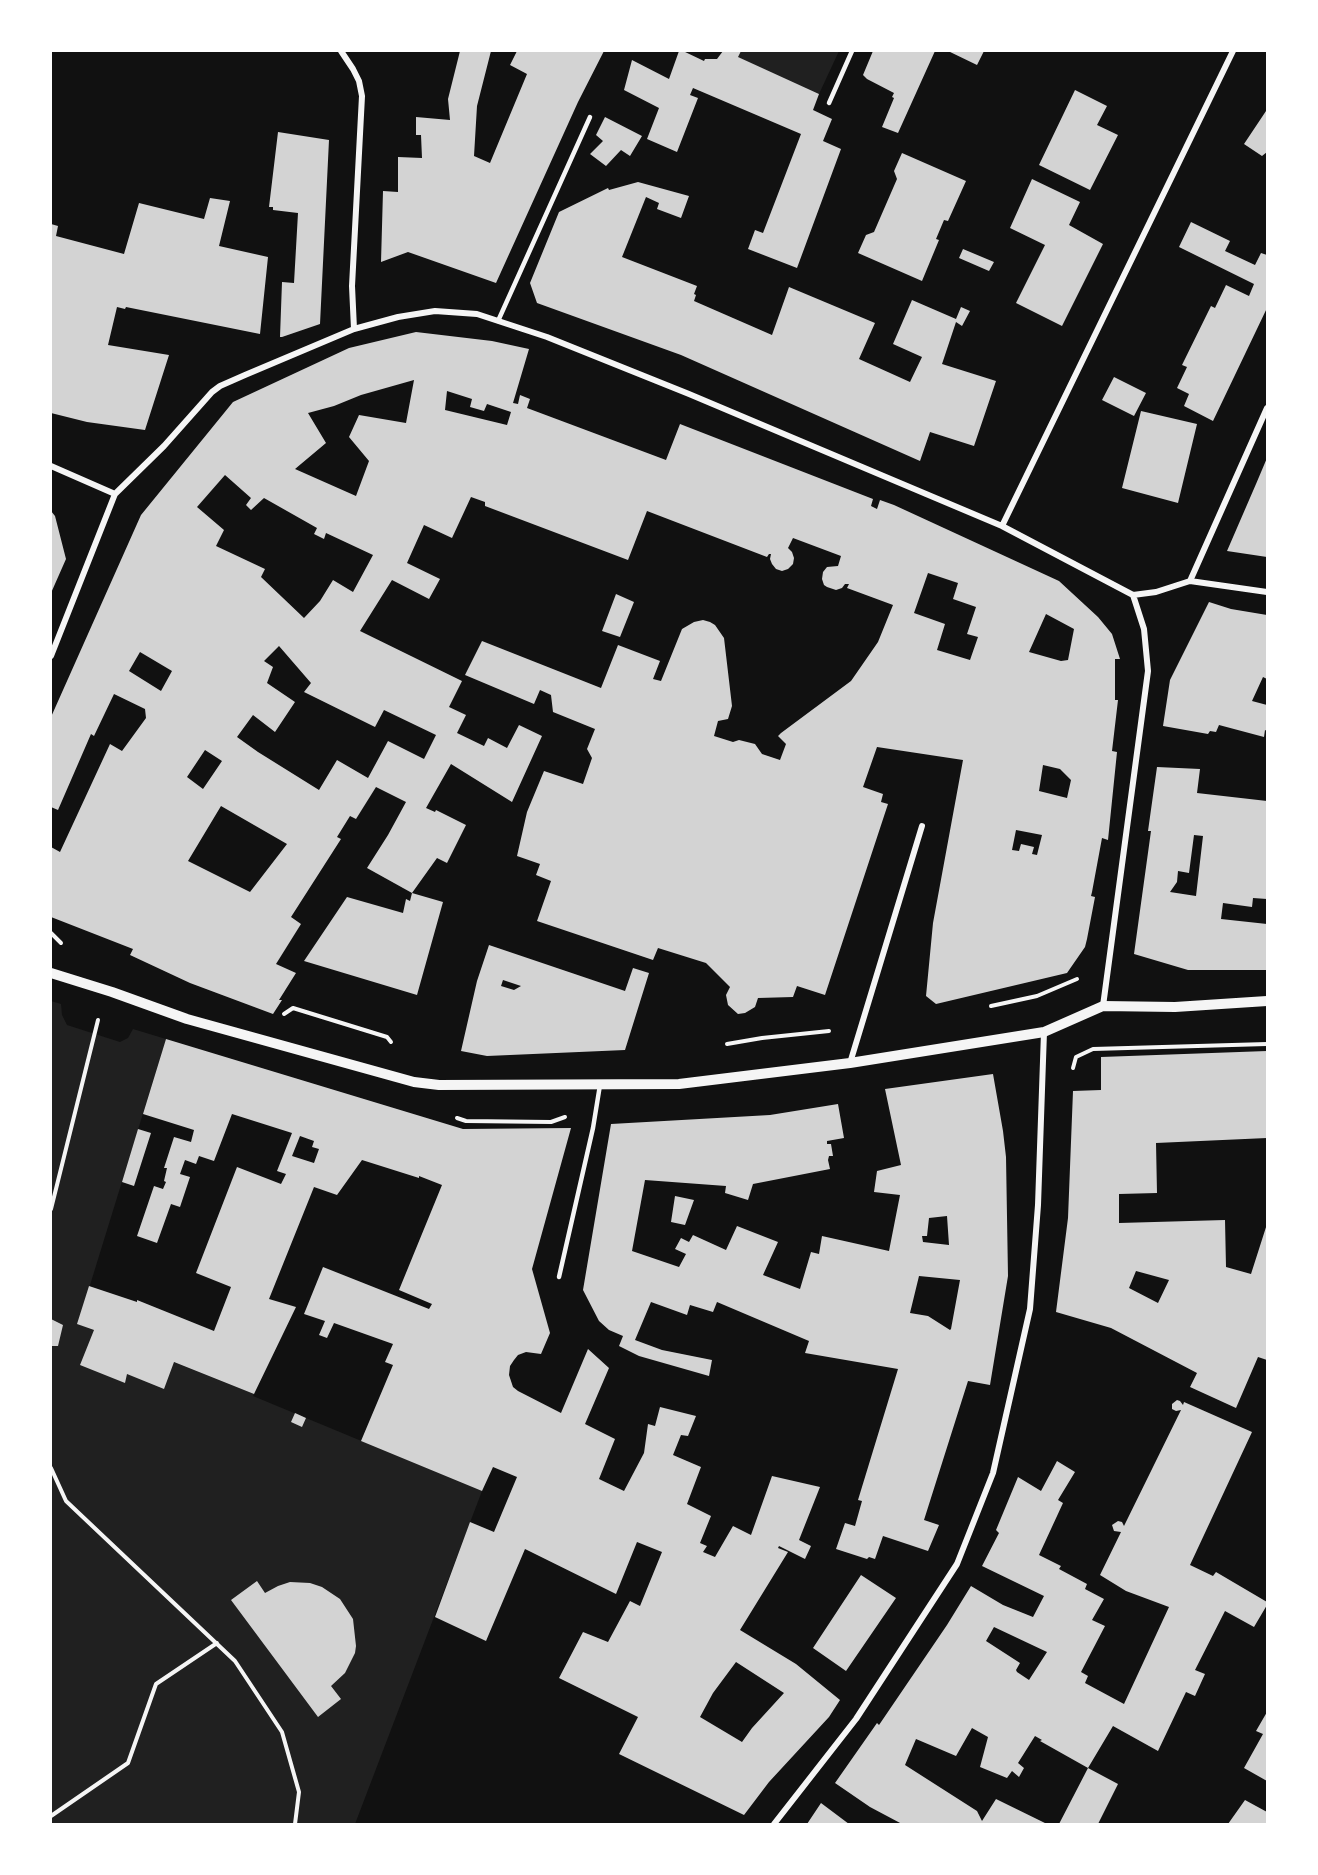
<!DOCTYPE html>
<style>
body{margin:0}
#map{position:relative;width:1318px;height:1875px;overflow:hidden;background:#111;font-family:Figtree,sans-serif}
canvas{display:block}
.frame{position:absolute;inset:0;border:52px solid #fff;pointer-events:none}
</style>
<div id="map">
<canvas width="1318" height="1875"></canvas>
<div class="frame"></div>
</div>
<script>
const g = document.querySelector('canvas').getContext('2d');
g.lineJoin = 'round';
function fill(path, color) { g.fillStyle = color; g.fill(path, 'evenodd'); }
const shape = rows => new Path2D(rows.map(r => 'M' + r).join(''));
function stroke(path, color, width, dash) { g.strokeStyle = color; g.lineWidth = width; g.lineCap = dash ? 'butt' : 'round'; g.setLineDash(dash || []); g.stroke(path); }
const green = shape([
 [739,51,839,51,819,94,737,57],
 [51,1001,61,1004,62,1015,67,1025,120,1042,128,1038,133,1029,166,1039,78,1324,254,1394,253,1396,482,1491,355,1824,51,1824]
]);
const building = shape([
 [460,51,491,51,477,106,474,156,490,163,527,74,510,65,517,51,604,51,578,102,496,283,408,252,381,262,383,191,398,192,398,157,422,158,421,135,416,135,416,117,450,120,448,99],
 [679,51,683,51,704,61,705,59,717,59,723,51,741,51,738,57,819,94,813,110,832,119,823,141,841,149,797,268,748,249,755,230,763,233,801,134,693,88,690,95,698,98,677,152,647,139,659,108,624,90,632,60,669,79],
 [873,51,935,51,898,133,882,127,894,98,892,97,894,93,867,79,863,75],
 [948,51,984,51,977,65],
 [1075,90,1107,106,1097,125,1118,135,1090,190,1039,165],
 [1266,111,1267,112,1267,152,1262,156,1244,144],
 [605,117,642,136,630,156,621,150,606,166,590,154,603,141,596,135],
 [278,132,329,140,320,324,282,337,280,337,282,282,294,283,298,213,273,210,273,207,269,207],
 [902,153,966,181,948,221,944,220,936,239,939,240,922,281,858,253,866,235,874,232,897,179,894,171],
 [1032,179,1080,202,1069,225,1103,244,1062,326,1016,303,1045,245,1010,228],
 [638,182,689,196,681,218,657,209,659,203,646,197,622,257,697,286,694,294,696,295,694,301,772,335,789,287,875,323,859,359,910,382,922,357,893,344,912,300,956,319,961,307,970,311,962,326,956,322,942,364,996,381,974,446,930,432,920,461,681,355,537,303,530,283,559,212,608,188,609,190],
 [210,198,230,201,219,246,268,257,260,334,126,307,125,309,117,307,108,345,169,355,145,430,87,422,51,413,51,224,58,226,56,236,124,254,139,203,204,219],
 [1191,222,1230,241,1225,251,1255,265,1261,253,1267,255,1267,308,1213,421,1184,406,1189,394,1177,388,1187,367,1182,365,1211,306,1215,308,1226,285,1249,296,1254,284,1179,247],
 [963,249,994,262,989,271,959,258],
 [416,332,492,341,529,349,513,403,518,404,520,395,530,399,527,408,666,460,680,424,873,499,871,506,877,509,880,500,894,505,1059,581,1098,617,1112,634,1120,659,1115,659,1115,700,1118,700,1112,751,1117,752,1108,840,1102,838,1092,892,1091,896,1095,897,1087,939,1085,947,1067,973,936,1004,926,996,933,923,963,760,877,747,863,787,883,794,881,802,888,804,825,995,797,986,793,997,758,998,755,1007,745,1013,738,1014,728,1005,726,995,730,987,706,963,658,948,653,960,537,921,551,881,536,875,540,864,517,856,527,812,544,771,583,784,592,758,587,749,595,729,553,712,551,695,540,690,534,704,465,675,482,641,601,688,618,645,660,661,653,679,661,681,682,629,694,622,703,620,710,622,715,625,724,638,732,706,728,719,718,721,714,736,733,742,739,740,755,744,762,754,780,760,786,744,778,736,781,733,851,681,878,642,893,605,847,588,849,584,845,584,842,588,836,590,827,587,824,585,822,579,823,572,827,567,838,566,841,556,793,538,788,548,792,552,794,558,793,564,788,569,782,571,776,569,772,564,770,559,771,554,769,554,767,557,647,511,628,560,485,506,485,502,471,497,452,538,424,525,407,563,440,579,429,599,392,580,360,631,462,681,449,707,466,715,457,733,484,746,488,738,507,748,519,725,542,736,512,802,451,764,426,808,435,812,436,810,466,825,447,863,437,858,412,893,367,868,388,835,406,802,376,787,356,819,350,816,337,837,341,839,291,917,301,924,276,964,296,973,279,1000,282,1000,273,1014,190,983,130,955,133,949,51,917,51,847,60,852,110,744,122,751,146,718,145,709,114,694,94,736,91,734,58,810,51,807,51,717,141,515,233,402,349,348],
 [414,380,406,423,359,415,349,437,369,461,356,496,295,469,326,443,308,413,334,406,361,395],
 [447,391,472,399,470,407,484,411,487,404,511,412,507,425,445,410],
 [225,475,251,498,246,505,251,510,264,498,317,528,314,534,324,539,326,533,373,555,353,592,333,580,320,601,304,618,261,577,265,569,216,546,224,530,197,507],
 [928,573,958,583,953,599,976,607,967,634,978,637,970,660,937,650,945,624,914,613],
 [1046,614,1074,629,1068,660,1061,661,1029,652],
 [279,646,311,683,304,692,375,727,384,710,436,735,424,759,388,741,368,778,337,760,319,790,258,752,237,737,253,715,275,732,295,702,267,683,273,667,264,661],
 [140,652,172,671,161,691,129,671],
 [205,750,222,761,203,789,187,777],
 [1043,765,1060,769,1071,780,1067,798,1039,791],
 [221,806,287,844,250,892,188,861],
 [1016,830,1042,835,1037,855,1032,854,1034,847,1021,844,1019,851,1012,850],
 [1114,377,1146,393,1134,416,1102,400],
 [1141,411,1197,424,1178,503,1122,488],
 [1267,458,1267,557,1227,551,1256,484],
 [51,511,55,516,66,559,51,593],
 [616,594,634,602,620,637,602,631],
 [1209,602,1231,609,1267,615,1267,679,1263,677,1252,701,1267,705,1267,731,1265,730,1264,737,1219,725,1216,732,1210,731,1208,734,1163,726,1170,680],
 [1157,767,1200,769,1197,793,1267,801,1267,899,1253,898,1252,907,1223,903,1221,919,1267,924,1267,970,1188,970,1134,954,1151,831,1148,831],
 [1194,835,1203,836,1196,896,1170,892,1177,882,1178,871,1189,873],
 [412,893,443,902,417,995,304,961,347,897,403,913,406,899,410,901],
 [489,945,625,991,633,968,649,973,625,1050,487,1056,461,1051,477,981],
 [503,980,521,986,514,990,501,986],
 [166,1039,463,1129,571,1128,532,1269,550,1333,541,1354,526,1352,518,1355,514,1360,510,1366,509,1375,513,1387,518,1391,561,1413,588,1349,609,1368,585,1424,615,1439,599,1479,624,1491,644,1453,648,1424,655,1426,660,1407,696,1416,688,1436,681,1435,673,1455,701,1467,687,1504,711,1516,700,1543,707,1546,703,1552,715,1557,733,1526,751,1535,772,1476,820,1487,799,1540,811,1546,805,1559,779,1546,778,1548,788,1552,740,1630,796,1664,840,1700,829,1717,769,1782,744,1815,619,1754,638,1717,559,1678,583,1632,608,1642,630,1601,640,1606,662,1552,637,1542,616,1594,525,1549,486,1641,435,1617,470,1522,494,1532,517,1477,493,1467,482,1491,361,1441,393,1365,385,1362,393,1344,334,1323,327,1338,319,1335,325,1321,304,1314,323,1267,429,1309,432,1304,399,1290,442,1185,419,1176,419,1178,362,1160,337,1195,314,1187,269,1299,296,1307,254,1394,174,1362,164,1389,127,1374,125,1383,80,1365,94,1330,77,1324,89,1286,137,1302,137,1300,214,1331,231,1287,196,1273,237,1167,281,1184,286,1174,277,1171,292,1133,232,1114,214,1161,199,1156,196,1164,185,1160,180,1174,190,1177,180,1207,171,1204,157,1243,137,1236,154,1186,163,1189,166,1182,164,1181,167,1168,164,1168,174,1137,191,1142,194,1130,143,1114],
 [300,1136,314,1141,312,1147,319,1149,314,1163,292,1156],
 [736,1662,784,1693,752,1728,742,1742,700,1717,713,1693],
 [1267,1051,1267,1138,1156,1143,1157,1193,1119,1194,1119,1223,1225,1220,1226,1267,1251,1274,1267,1224,1267,1360,1258,1357,1236,1408,1190,1387,1197,1373,1111,1328,1056,1312,1068,1218,1073,1091,1101,1090,1101,1057],
 [1136,1271,1169,1280,1158,1303,1129,1288],
 [993,1074,1003,1131,1006,1157,1008,1276,990,1385,968,1381,924,1520,939,1525,928,1551,883,1536,875,1559,869,1557,867,1559,836,1549,845,1523,855,1526,862,1501,858,1500,898,1369,805,1353,809,1341,717,1302,713,1312,690,1305,687,1315,651,1302,635,1340,662,1350,712,1360,709,1376,639,1356,619,1346,623,1336,609,1330,599,1321,583,1290,611,1124,770,1115,838,1104,844,1138,827,1141,827,1144,831,1144,833,1156,829,1156,828,1160,830,1169,753,1184,748,1200,725,1193,726,1186,645,1180,632,1251,679,1267,686,1254,675,1249,681,1238,689,1242,693,1235,726,1250,737,1226,778,1242,763,1275,800,1289,811,1252,819,1254,822,1236,889,1251,900,1195,874,1192,877,1171,901,1165,885,1089],
 [947,1216,949,1245,923,1242,922,1236,927,1236,929,1218],
 [919,1276,960,1280,951,1329,950,1330,928,1316,910,1313],
 [138,1129,151,1133,134,1186,122,1182],
 [675,1196,694,1200,685,1225,671,1222],
 [51,1319,63,1325,58,1346,51,1346],
 [1177,1400,1180,1401,1183,1405,1184,1402,1252,1432,1190,1565,1213,1576,1216,1572,1267,1602,1267,1605,1254,1627,1225,1611,1195,1670,1205,1674,1195,1696,1186,1692,1158,1751,1113,1726,1088,1768,1040,1741,1042,1740,1035,1736,1018,1763,1024,1768,1019,1777,1012,1771,1007,1778,980,1767,988,1737,972,1728,956,1756,916,1739,905,1765,977,1811,982,1821,996,1799,1047,1824,902,1824,870,1807,835,1783,877,1723,879,1725,947,1625,971,1586,1003,1605,1033,1617,1044,1596,982,1566,999,1533,996,1530,1018,1477,1041,1491,1057,1461,1075,1472,1058,1500,1063,1503,1039,1555,1061,1566,1059,1569,1087,1584,1085,1589,1104,1599,1092,1620,1105,1626,1081,1672,1088,1676,1085,1683,1124,1704,1169,1607,1126,1591,1100,1575,1121,1532,1114,1531,1112,1525,1118,1521,1122,1522,1124,1526,1181,1410,1176,1411,1172,1409,1172,1404],
 [994,1627,1047,1652,1029,1680,1017,1672,1016,1670,1020,1663,986,1641],
 [295,1413,306,1418,302,1427,291,1422],
 [861,1575,896,1598,846,1671,813,1648],
 [257,1581,265,1593,278,1586,290,1582,310,1583,322,1587,340,1599,353,1619,356,1646,355,1653,345,1673,331,1686,341,1699,318,1717,231,1600],
 [1267,1712,1267,1781,1244,1768,1263,1734,1256,1731],
 [1088,1768,1118,1784,1098,1824,1059,1824],
 [1245,1800,1267,1812,1267,1824,1228,1824],
 [821,1803,849,1824,807,1824]
]);
const path = shape([
 [51,933,61,943],
 [991,1006,1037,996,1077,979],
 [284,1014,293,1008,387,1037,391,1042],
 [727,1044,762,1038,829,1031],
 [1073,1068,1076,1057,1093,1049,1267,1044],
 [457,1118,466,1121,551,1122,565,1117],
 [51,1209,98,1020],
 [51,1468,66,1501,235,1661,282,1732,299,1792,295,1824],
 [51,1816,128,1763,156,1684,217,1643]
]);
const service = shape([
 [829,103,852,51],
 [498,321,590,117],
 [559,1277,593,1128,600,1085]
]);
const minor = shape([
 [341,51,353,69,359,81,362,96,352,286,354,329],
 [51,466,115,494],
 [1002,526,1233,51],
 [1190,581,1267,408],
 [51,656,115,494,164,446,212,392,220,386,245,375,354,329,398,317,435,311,477,314,547,337,689,394,1002,526,1133,595,1156,592,1190,581,1267,592],
 [1103,1006,1148,671,1144,629,1133,595],
 [850,1063,922,826],
 [774,1824,856,1719,957,1564,993,1473,1030,1309,1038,1205,1044,1032]
]);
const tertiary = shape([
 [51,973,112,992,187,1019,414,1082,439,1085,679,1084,850,1063,1044,1032,1103,1006,1175,1007,1267,1001]
]);
fill(green, '#202020');
fill(building, '#d3d3d3');
stroke(path, '#f5f5f5', 4);
stroke(service, '#f5f5f5', 4.5);
stroke(minor, '#f5f5f5', 6);
stroke(tertiary, '#f5f5f5', 10);
</script>
